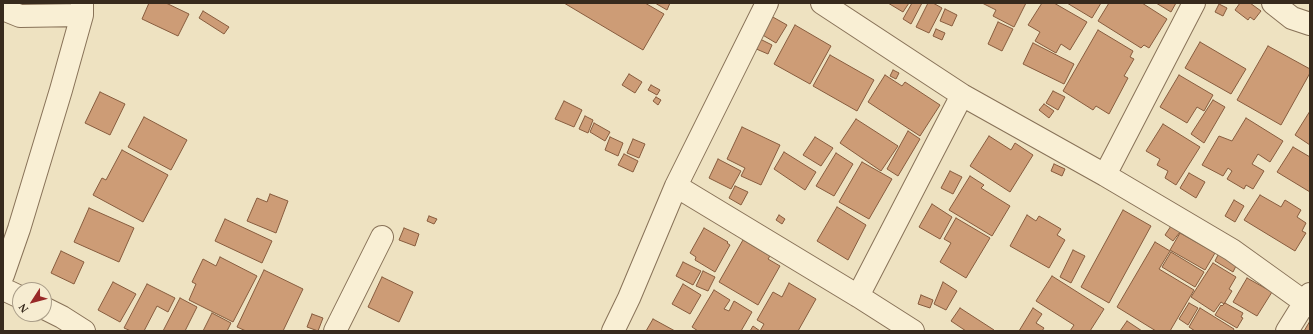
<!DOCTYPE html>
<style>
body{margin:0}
#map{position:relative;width:1313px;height:334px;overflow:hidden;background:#eee2c1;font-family:Georgia,serif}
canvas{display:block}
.frame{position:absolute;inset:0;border:4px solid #372a1d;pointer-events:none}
.north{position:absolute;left:12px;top:282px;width:40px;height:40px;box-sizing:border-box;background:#f6ecd1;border:1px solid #aa9e89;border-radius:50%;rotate:234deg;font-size:11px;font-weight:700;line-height:16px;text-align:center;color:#372a1d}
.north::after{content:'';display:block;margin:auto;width:14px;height:18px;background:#982928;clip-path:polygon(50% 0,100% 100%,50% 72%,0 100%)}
</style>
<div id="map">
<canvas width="1313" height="334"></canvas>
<div class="frame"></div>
<div class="north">N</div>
</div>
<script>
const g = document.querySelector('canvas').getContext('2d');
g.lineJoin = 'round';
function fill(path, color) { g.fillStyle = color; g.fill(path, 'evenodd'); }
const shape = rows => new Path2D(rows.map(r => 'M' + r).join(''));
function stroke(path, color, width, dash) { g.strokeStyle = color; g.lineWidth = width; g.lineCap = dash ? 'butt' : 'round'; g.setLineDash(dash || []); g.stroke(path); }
const building = shape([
 [149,3,166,3,189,14,178,36,142,19,149,3],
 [564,3,645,3,664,14,643,50,564,3],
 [655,3,670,3,667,10,655,3],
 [888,3,909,3,903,12,888,3],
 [912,3,922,3,911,24,903,19,912,3],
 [928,3,933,3,942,8,929,33,916,27,928,3],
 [982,3,1026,3,1014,27,993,16,996,10,982,3],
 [1042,3,1054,3,1087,22,1070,50,1061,44,1056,53,1035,41,1040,32,1028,25,1042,3],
 [1067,3,1101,3,1092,18,1067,3],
 [1109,3,1142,3,1167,19,1149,48,1144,45,1141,48,1098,21,1109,3],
 [1156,3,1176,3,1171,12,1156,3],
 [1240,3,1250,3,1261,11,1254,20,1250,17,1248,20,1235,10,1240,3],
 [1219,4,1227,8,1223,16,1215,12,1219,4],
 [945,9,957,15,952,26,940,21,945,9],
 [203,11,229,27,224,34,199,18,203,11],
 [771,16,787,25,776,43,761,34,771,16],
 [998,22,1013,29,1002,51,988,44,998,22],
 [795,25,831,46,810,84,774,64,795,25],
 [936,29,945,33,942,40,933,36,936,29],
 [1098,30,1133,51,1130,57,1134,59,1124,76,1128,78,1109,114,1096,106,1093,110,1063,91,1098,30],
 [758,38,772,45,768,54,754,48,758,38],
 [1200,42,1246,69,1231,94,1185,68,1200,42],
 [1033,43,1074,64,1064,84,1023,64,1033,43],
 [1268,46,1310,69,1310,73,1281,125,1237,100,1268,46],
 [830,55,874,80,857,111,813,86,830,55],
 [893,70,899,73,896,79,890,76,893,70],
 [629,74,642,82,635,93,622,85,629,74],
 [885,75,902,86,905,82,940,105,920,136,868,102,885,75],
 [1179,75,1213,95,1204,111,1197,107,1187,123,1160,107,1179,75],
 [651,85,660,90,657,95,648,90,651,85],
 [1053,91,1065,97,1058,110,1046,103,1053,91],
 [100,92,125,104,110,135,85,123,100,92],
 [656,97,661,100,658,105,653,101,656,97],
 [1213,100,1225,107,1204,143,1191,134,1213,100],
 [564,101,582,110,574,127,555,119,564,101],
 [1044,104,1054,111,1049,118,1039,110,1044,104],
 [1310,111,1310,145,1295,135,1310,111],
 [585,116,593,120,588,133,579,129,585,116],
 [144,117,187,140,171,170,128,147,144,117],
 [1246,118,1283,141,1270,162,1258,154,1252,164,1264,171,1253,189,1246,185,1244,189,1227,179,1232,171,1228,168,1223,176,1202,165,1219,136,1232,141,1246,118],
 [856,119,898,146,881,171,840,143,856,119],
 [594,123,610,132,605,141,590,132,594,123],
 [1163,124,1200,147,1176,185,1165,178,1168,171,1157,165,1160,159,1146,151,1163,124],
 [742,127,780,145,761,185,741,176,745,168,727,159,742,127],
 [908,131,920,139,898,176,887,169,908,131],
 [989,136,1011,150,1015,143,1033,155,1010,192,970,166,989,136],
 [610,137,623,143,618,156,605,150,610,137],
 [815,137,833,148,821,166,803,155,815,137],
 [633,139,645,144,639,158,627,153,633,139],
 [1293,147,1310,157,1310,192,1277,172,1293,147],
 [122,150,168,175,143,222,93,195,102,178,106,180,122,150],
 [784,152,816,172,805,190,774,169,784,152],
 [836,153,853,164,834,196,816,186,836,153],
 [624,154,638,161,633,172,618,165,624,154],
 [718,159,741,171,731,189,709,178,718,159],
 [862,162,892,179,869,219,839,202,862,162],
 [1054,164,1065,169,1062,176,1051,171,1054,164],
 [950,171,962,177,953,194,941,188,950,171],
 [1189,173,1205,182,1196,198,1180,188,1189,173],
 [970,176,984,185,981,188,1010,206,992,236,949,210,970,176],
 [735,186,748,192,741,205,729,198,735,186],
 [270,194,288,201,276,233,247,221,257,198,267,202,270,194],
 [1260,195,1281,207,1285,200,1301,210,1297,217,1306,223,1302,231,1306,233,1295,251,1244,220,1260,195],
 [1234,200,1244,206,1235,222,1225,216,1234,200],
 [932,204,952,217,940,239,919,227,932,204],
 [837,207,866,225,848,260,817,241,837,207],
 [89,208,134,228,119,262,74,242,89,208],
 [1123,210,1151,226,1109,303,1081,287,1123,210],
 [779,215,785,219,782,224,776,220,779,215],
 [1027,215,1036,221,1039,216,1061,229,1057,235,1065,240,1049,268,1010,246,1027,215],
 [429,216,437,219,434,224,427,221,429,216],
 [956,218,990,238,966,278,940,262,951,243,944,239,956,218],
 [225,219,272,241,262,263,215,241,225,219],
 [1171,226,1180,232,1173,241,1165,235,1171,226],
 [404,228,419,234,415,246,399,240,404,228],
 [704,228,728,242,727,243,730,245,715,272,695,260,696,257,690,253,704,228],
 [1180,233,1215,253,1205,270,1170,250,1180,233],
 [743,240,770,256,768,259,780,266,758,305,719,282,743,240],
 [1155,242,1170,251,1159,269,1194,290,1170,331,1156,331,1117,307,1155,242],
 [1073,250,1085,256,1071,283,1060,277,1073,250],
 [61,251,84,262,74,284,51,273,61,251],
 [1171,252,1204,272,1195,287,1162,267,1171,252],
 [1219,253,1237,264,1233,272,1215,261,1219,253],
 [220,257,257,276,233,322,189,300,196,284,192,282,203,259,216,266,220,257],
 [683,262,701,271,693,285,676,276,683,262],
 [1213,263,1236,277,1229,289,1232,291,1224,304,1221,302,1214,312,1191,297,1213,263],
 [264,270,303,289,283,331,246,331,237,327,264,270],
 [703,271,715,277,708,291,696,286,703,271],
 [1052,276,1104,309,1090,331,1070,331,1074,325,1036,301,1052,276],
 [382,277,413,292,399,322,368,307,382,277],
 [1247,278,1272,292,1257,316,1233,302,1247,278],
 [113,282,136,294,120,322,98,310,113,282],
 [943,282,957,291,946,310,934,304,943,282],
 [789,283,816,299,798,331,750,331,753,326,760,331,764,324,757,320,773,292,782,297,789,283],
 [147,284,175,298,168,312,157,306,144,331,131,331,124,328,147,284],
 [683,284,701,295,690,314,672,304,683,284],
 [714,290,730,300,724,309,729,311,734,301,752,312,741,331,698,331,692,327,714,290],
 [921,295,933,300,930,308,918,304,921,295],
 [180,298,197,307,185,331,163,331,180,298],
 [1189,303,1198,308,1188,325,1179,319,1189,303],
 [1225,303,1243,313,1241,317,1243,318,1237,328,1215,315,1221,305,1222,306,1225,303],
 [960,308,994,330,993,331,966,331,951,321,960,308],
 [1033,308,1042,314,1036,323,1044,328,1042,331,1019,331,1033,308],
 [1200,308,1234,329,1233,331,1195,331,1189,327,1200,308],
 [212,313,231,323,227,331,203,331,212,313],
 [312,314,323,318,318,331,307,327,312,314],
 [653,319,675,331,646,331,653,319],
 [1127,321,1142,331,1120,331,1127,321],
 [1310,321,1310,331,1304,331,1310,321]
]);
const minor = shape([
 [822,3,962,95,1105,175,1232,250,1310,306],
 [1273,3,1292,18,1310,24],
 [3,9,20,16,82,15],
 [1105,175,1194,3],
 [676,186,858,296,913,331],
 [3,275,19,229,61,90,82,15,82,3],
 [3,289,20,297],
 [858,296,962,95],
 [44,308,62,317,84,331],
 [335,331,382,237],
 [613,331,629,298,676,186,767,3],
 [1287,331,1310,294]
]);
fill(building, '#cd9c76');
stroke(building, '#875c3e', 1);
stroke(minor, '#887258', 24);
stroke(minor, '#f9efd4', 22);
</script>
